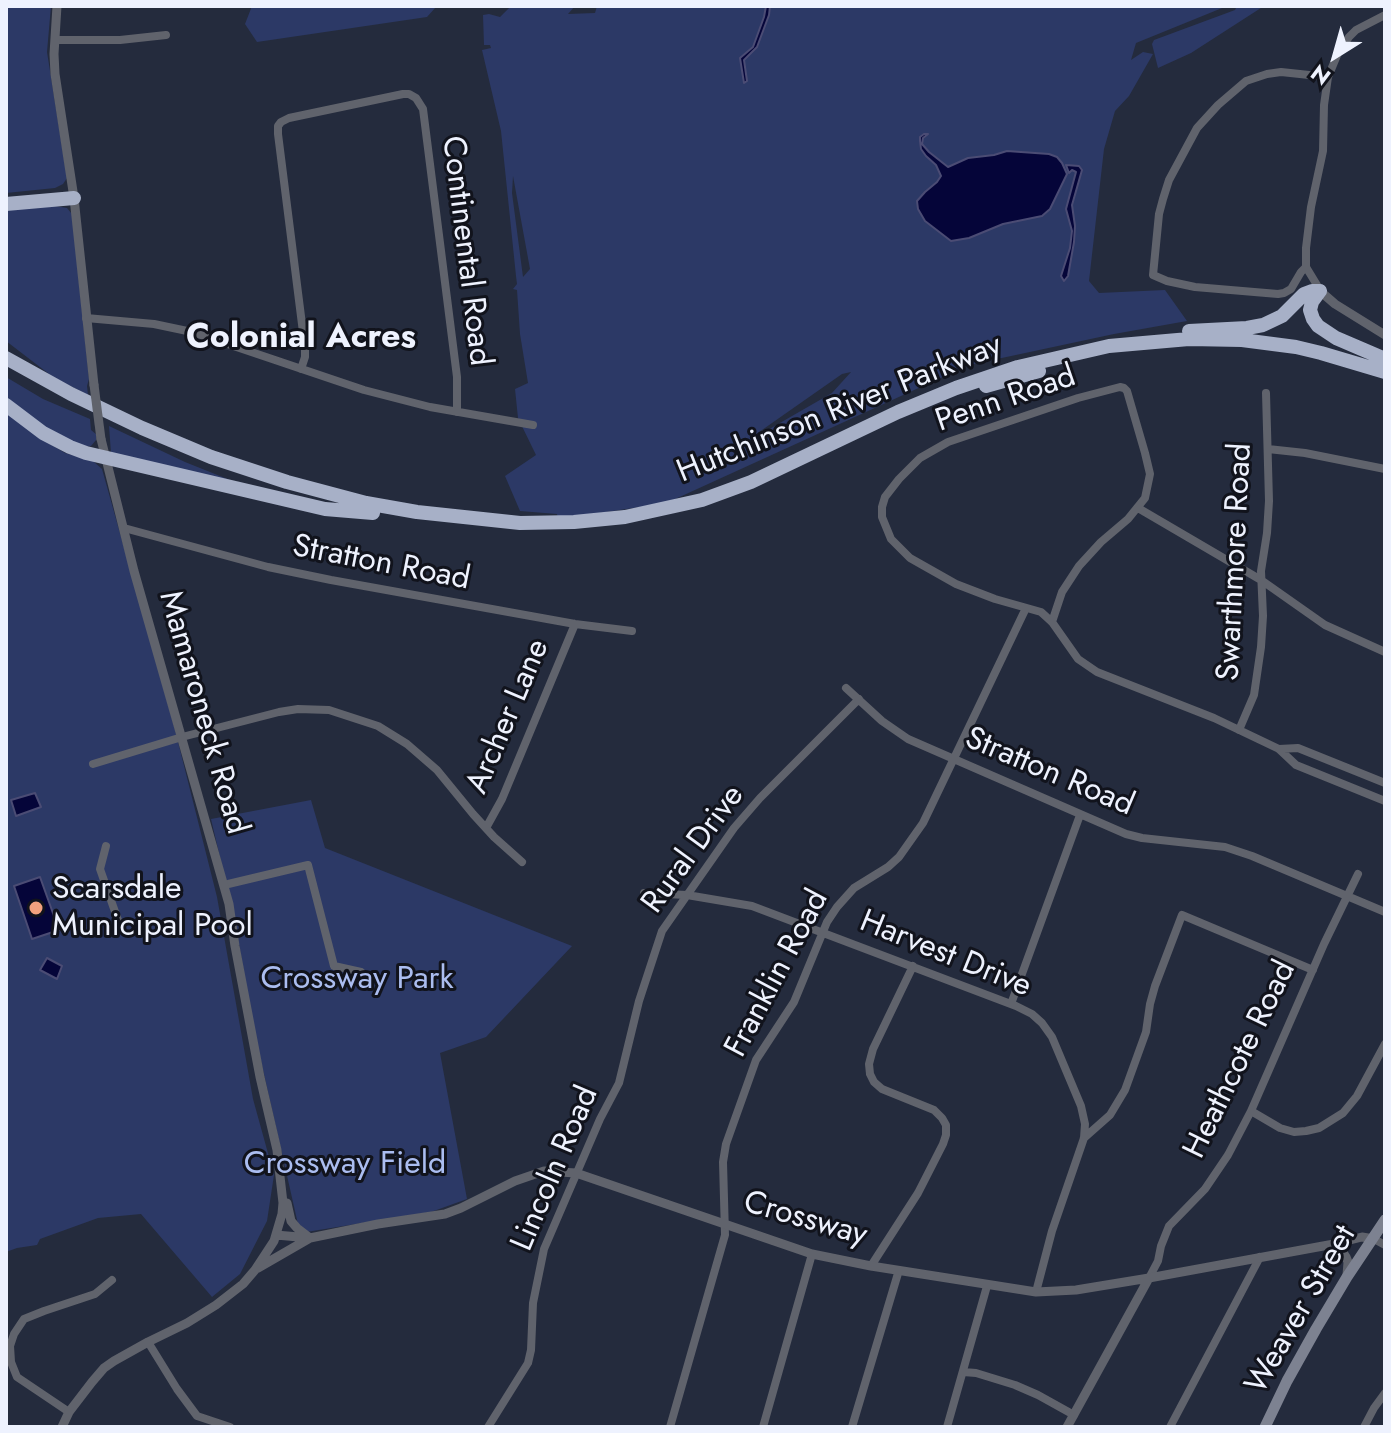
<!DOCTYPE html>
<style>
body{margin:0}
#map{position:relative;width:1391px;height:1433px;overflow:hidden;background:#242b3d;font-family:Jost,sans-serif}
canvas{display:block}
.frame{position:absolute;inset:0;border:8px solid #eef2fe;pointer-events:none}
.north{position:absolute;left:1295px;top:16px;width:80px;height:80px;-webkit-text-stroke:6px #11131c;paint-order:stroke;rotate:217deg;font-size:22px;font-weight:700;line-height:32px;text-align:center;color:#eef2fe}
.north::after{content:'';display:block;margin:auto;width:28px;height:36px;background:#eef2fe;clip-path:polygon(50% 0,100% 100%,50% 72%,0 100%)}
</style>
<div id="map">
<canvas width="1391" height="1433"></canvas>
<div class="frame"></div>
<div class="north">N</div>
</div>
<script>
const g = document.querySelector('canvas').getContext('2d');
g.lineJoin = 'round';
function fill(path, color) { g.fillStyle = color; g.fill(path, 'evenodd'); }
const shape = rows => new Path2D(rows.map(r => 'M' + r).join(''));
function stroke(path, color, width, dash) { g.strokeStyle = color; g.lineWidth = width; g.lineCap = dash ? 'butt' : 'round'; g.setLineDash(dash || []); g.stroke(path); }
function label(font, color, halo, rows, align = 'center') {
  g.font = font + ' Jost,sans-serif'; g.lineWidth = 6; g.setLineDash([]); g.textBaseline = 'middle'; g.strokeStyle = halo; g.fillStyle = color; for (const [text, x, y, turn = 0] of rows) {
    g.save(); g.translate(x, y); g.rotate((+turn || 0) * Math.PI / 180); g.textAlign = isNaN(turn) ? turn : align; if (halo) g.strokeText(text, 0, 0); g.fillText(text, 0, 0); g.restore();
  }
}
const green = shape([
 [6,6,51,6,47,52,67,178,63,184,55,188,6,193],
 [252,6,436,6,436,7,427,17,257,42,245,24],
 [511,6,575,6,568,14,595,13,597,6,1227,6,1136,43,1131,60,1143,52,1153,54,1129,96,1115,111,1104,149,1089,281,1099,293,1165,290,1187,321,1114,334,969,365,673,500,654,505,558,519,557,514,520,511,505,476,536,455,518,418,515,389,528,383,520,334,517,290,513,289,517,284,516,276,501,131,482,50,491,48,490,45,484,45,483,15,489,14,500,17],
 [513,176,530,269,523,277,512,193],
 [851,372,832,393,759,435,752,437,842,374],
 [1237,6,1264,6,1191,53,1158,68,1152,44,1154,40,1235,10],
 [55,206,67,208,72,214,89,379,87,386,88,395,53,377,6,341,6,210],
 [6,377,43,399,90,419,91,430,97,435,96,440,91,446,85,447,46,430,6,402],
 [6,411,40,438,65,453,93,461,102,469,174,726,217,897,253,1099,274,1175,267,1221,240,1274,212,1297,141,1214,98,1218,40,1239,37,1245,17,1248,6,1252],
 [109,426,185,462,235,482,111,453],
 [311,800,325,848,572,946,486,1037,440,1053,467,1199,431,1212,300,1233,254,1030,235,921,211,819]
]);
const water = shape([
 [766,6,770,6,769,15,757,47,744,60,747,81,744,83,740,58,753,47,764,17,766,6],
 [924,134,928,134,923,138,922,144,929,152,948,167,968,158,994,155,1007,151,1049,154,1057,157,1062,163,1067,174,1050,209,1042,216,1003,224,969,238,951,241,925,221,918,209,917,201,925,192,937,182,941,176,936,165,926,156,921,149,920,141,920,137,924,134],
 [1066,165,1079,166,1082,170,1072,205,1075,226,1074,242,1068,276,1064,281,1061,276,1070,248,1072,231,1066,209,1076,172,1072,170,1069,173,1066,165],
 [35,793,41,807,16,816,11,800,35,793],
 [40,877,59,930,32,939,14,886,40,877],
 [47,958,62,966,57,979,40,970,47,958]
]);
const minor = shape([
 [55,40,120,40,166,35],
 [1306,267,1301,272,1291,289,1284,293,1278,294,1195,287,1167,281,1153,275,1159,214,1163,199,1169,180,1197,128,1218,105,1246,81,1267,74,1281,72,1328,77],
 [1320,290,1306,267,1306,248,1311,207,1323,151,1324,105,1328,77,1338,53,1349,37,1356,30,1385,15],
 [86,318,154,324,192,332,364,390,430,407,533,425],
 [301,369,305,357,305,348,278,134,278,126,281,122,289,118,403,94,409,94,416,98,423,109,457,377,457,412],
 [1268,449,1305,453,1385,469],
 [1138,508,1261,580,1325,625,1385,652],
 [124,528,268,567,331,580,575,624,632,631],
 [1052,622,1062,592,1079,566,1101,542,1128,519,1145,498,1150,474,1145,453,1127,391,1124,388,1120,387,1078,398,948,442,920,458,899,479,885,497,882,507,882,517,891,539,910,558,956,584,995,599,1041,612,1052,622,1078,659,1097,672,1214,718,1279,749,1296,765,1385,801],
 [846,688,882,721,908,739,1126,834,1142,838,1225,847,1252,856,1385,912],
 [1239,730,1254,695,1261,647,1263,616,1261,571,1267,533,1269,501,1266,393],
 [1279,749,1298,748,1385,783],
 [93,764,182,737,279,712,298,709,329,710,378,726,407,744,437,770,473,814,494,837,522,862],
 [486,828,502,799,575,624],
 [106,846,100,869,119,923],
 [224,885,308,865,334,966,361,972,370,980],
 [644,893,687,895,752,906,1016,1006,1032,1014,1042,1023,1052,1037,1081,1106,1085,1124,1084,1138,1052,1231,1036,1292],
 [1011,1004,1080,815],
 [1251,1111,1280,1128,1294,1132,1306,1131,1319,1128,1343,1113,1357,1096,1385,1044],
 [1084,1138,1110,1115,1125,1090,1146,1032,1150,1004,1155,986,1182,915,1313,970],
 [1374,1239,1385,1245],
 [871,1266,918,1193,943,1144,946,1135,946,1125,942,1118,934,1110,882,1089,874,1082,870,1074,869,1064,873,1049,913,966],
 [1149,1278,1158,1261,1161,1246,1169,1226,1205,1189,1228,1155,1251,1111,1324,944,1358,874],
 [148,1342,177,1389,197,1416,230,1427],
 [963,1372,976,1373,1015,1385,1038,1395,1074,1415],
 [69,1412,17,1377,11,1362,10,1346,14,1334,24,1319,44,1311,95,1294,112,1280],
 [488,1427,528,1363,531,1350,533,1303,544,1249,600,1119,619,1083,639,1001,662,931,734,828,760,798,859,699],
 [670,1427,725,1235,723,1162,726,1144,756,1060,794,1002,827,922,837,907,854,888,888,867,899,857,923,823,1026,608],
 [763,1427,812,1254],
 [852,1427,899,1270],
 [947,1427,987,1286],
 [1170,1427,1260,1257],
 [1364,1427,1374,1408,1385,1393]
]);
const tertiary = shape([
 [57,6,54,54,55,74,74,198,94,385],
 [1320,291,1335,304,1385,335],
 [287,1203,291,1221,297,1228,310,1238],
 [276,1235,310,1238,378,1224,445,1214,461,1208,515,1181,544,1171,576,1173,812,1254,871,1266,1036,1292,1076,1290,1149,1278,1334,1244,1362,1237,1374,1239],
 [1334,1244,1342,1251,1346,1257,1348,1262,1347,1275],
 [258,1268,310,1238],
 [62,1427,69,1412,92,1382,104,1368,114,1361,148,1342,187,1323,216,1305,243,1284,255,1270,274,1241,282,1214,283,1203,277,1150,260,1077,235,946,229,904,134,571,101,439],
 [1067,1427,1149,1278]
]);
const secondary = shape([
 [1265,1427,1287,1381,1316,1329,1347,1277,1385,1220]
]);
const motorway = shape([
 [6,204,74,198],
 [1320,291,1312,302,1310,310,1313,319,1318,326,1336,338,1385,359],
 [1189,331,1247,328,1263,325,1282,316,1304,294,1312,291,1320,291],
 [6,358,71,394,142,428,211,457,287,482,366,503,417,512,520,523,574,522,625,517,702,500,751,482,898,412,956,388,1018,367,1109,346,1189,339,1242,340,1296,347,1321,353,1385,372],
 [986,386,1039,371],
 [6,405,43,433,70,447,86,453,325,509,373,513]
]);
const tertiaryBridge = shape([
 [94,385,101,439]
]);
const markers = [
 [36,908,8,"#f2a17e"]
];
const streetNames = [
 ["Continental Road",465,251,83],
 ["Penn Road",1006,400,-19],
 ["Hutchinson River Parkway",840,410,-22],
 ["Swarthmore Road",1236,562,-87],
 ["Stratton Road",381,564,11],
 ["Mamaroneck Road",202,713,74],
 ["Archer Lane",509,717,-67],
 ["Stratton Road",1049,773,23],
 ["Rural Drive",694,850,-54],
 ["Harvest Drive",945,955,22],
 ["Franklin Road",778,974,-62],
 ["Heathcote Road",1241,1060,-64],
 ["Lincoln Road",556,1169,-67],
 ["Crossway",805,1220,16],
 ["Weaver Street",1302,1310,-60]
];
const poiNames = [
 ["Scarsdale",52,890],
 ["Municipal Pool",52,927]
];
const parkNames = [
 ["Crossway Park",357,980],
 ["Crossway Field",345,1165]
];
const neighbourhoodNames = [
 ["Colonial Acres",301,339]
];
fill(green, '#2c3966');
fill(water, '#050539');
stroke(water, '#4b4c74', 2);
stroke(minor, '#60636c', 8);
stroke(tertiary, '#60636c', 9);
stroke(secondary, '#7d8291', 11);
stroke(motorway, '#a7b0c7', 14);
stroke(tertiaryBridge, '#60636c', 9);
for (const [x, y, r, color] of markers) { const dot = new Path2D(); dot.arc(x, y, r, 0, 2 * Math.PI); g.fillStyle = color; g.fill(dot); stroke(dot, '#11131c', 3); }
label('32px', '#eef2fe', '#11131c', streetNames);
label('32px', '#eef2fe', '#11131c', poiNames, 'left');
label('32px', '#abbdf0', '#11131c', parkNames);
label('bold 34px', '#eef2fe', '#11131c', neighbourhoodNames);
</script>
